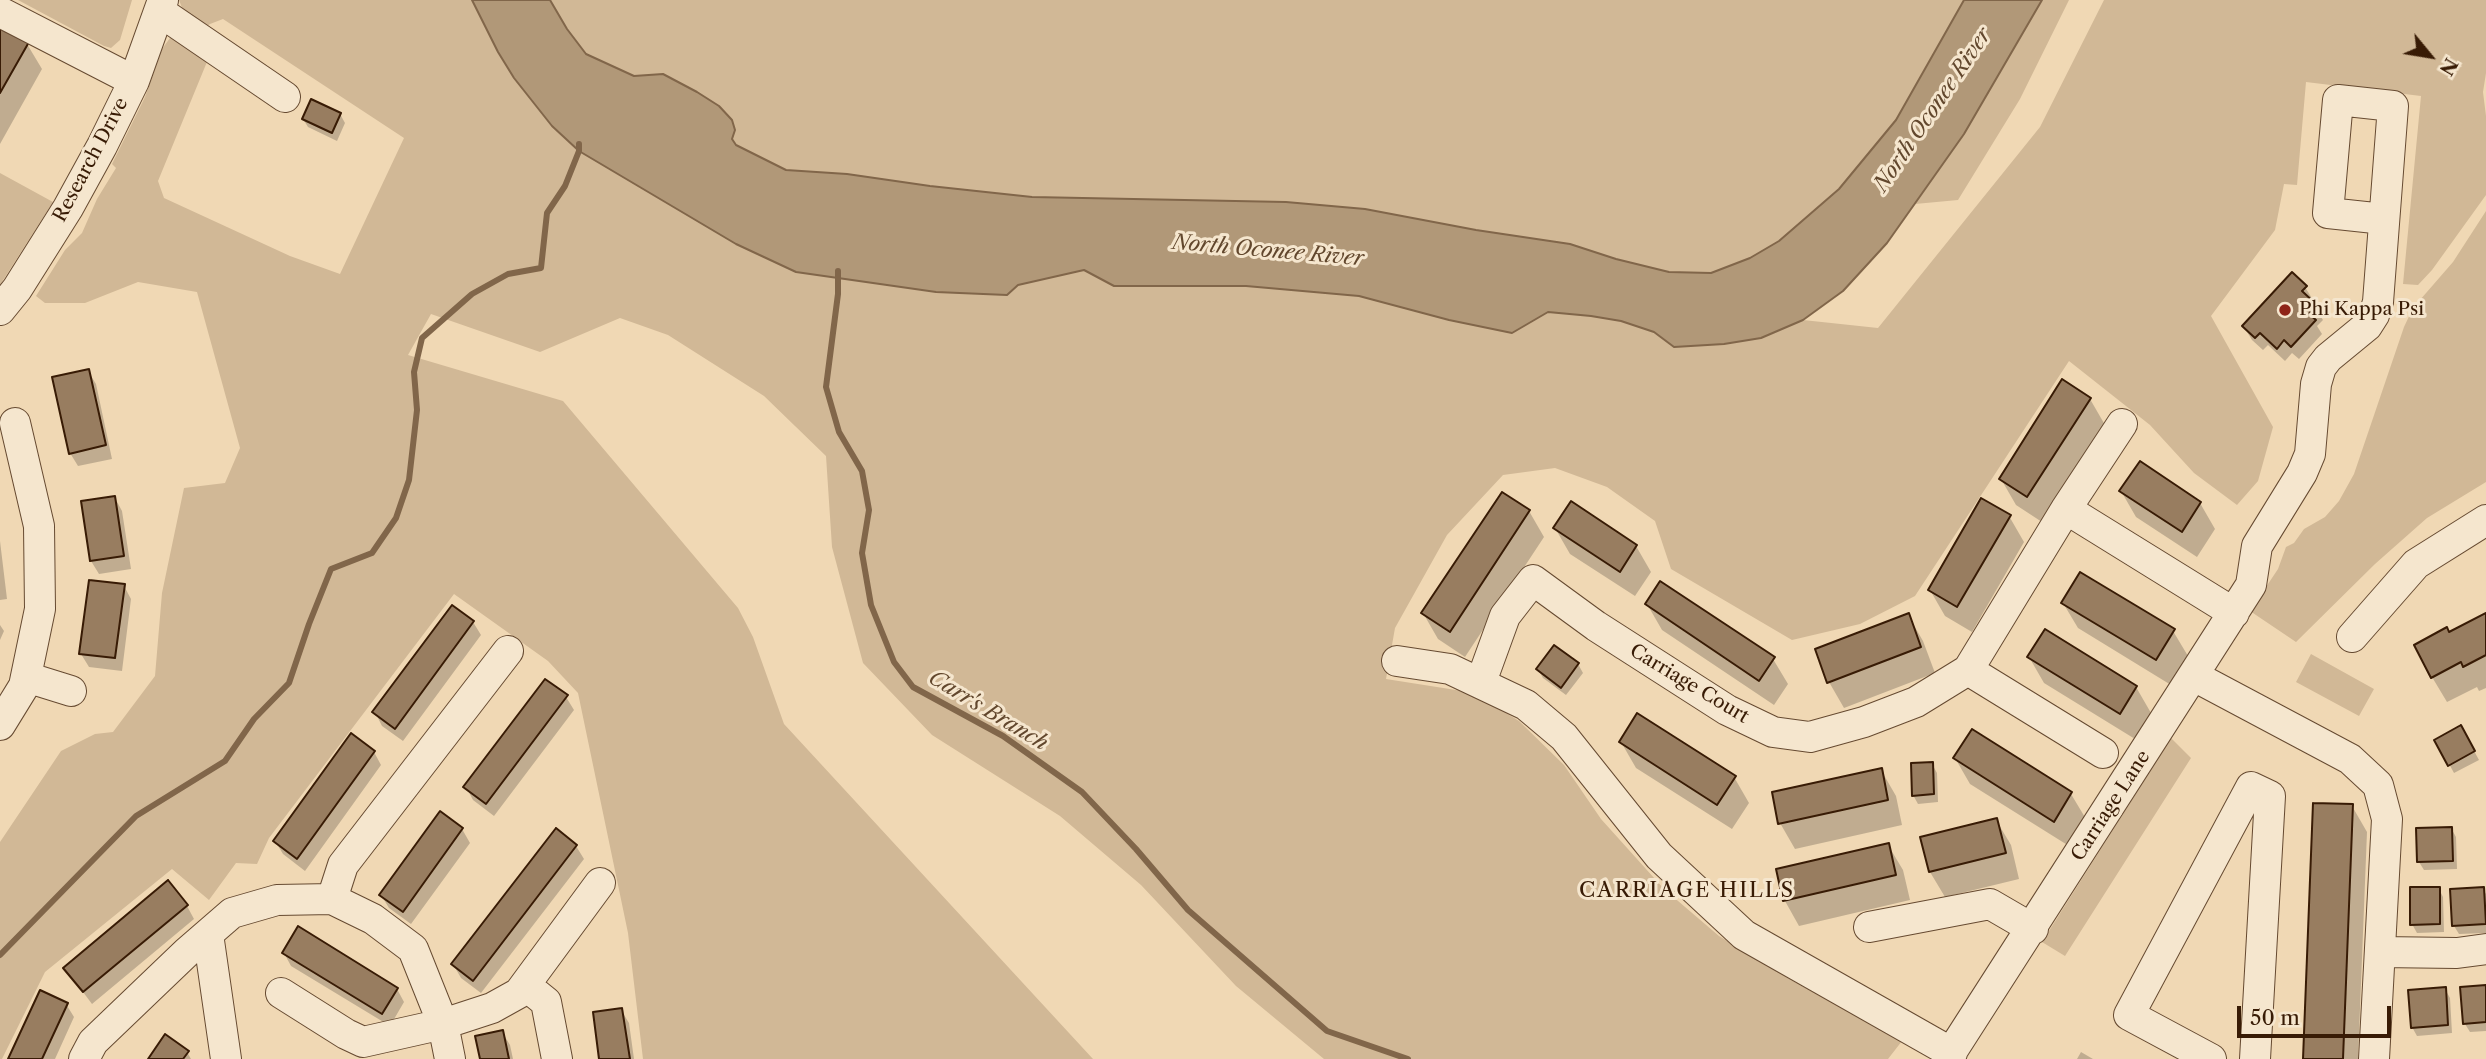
<!DOCTYPE html>
<style>
body{margin:0}
#map{position:relative;width:2486px;height:1059px;overflow:hidden;background:#f0d8b4;font-family:"Libre Caslon Text",serif}
canvas{display:block}
.north{position:absolute;left:2395px;top:21px;width:70px;height:70px;-webkit-text-stroke:5px #f5e6ce;paint-order:stroke;rotate:120deg;font-size:19px;font-weight:700;line-height:28px;text-align:center;color:#381b05}
.north::after{content:'';display:block;margin:auto;width:24px;height:32px;background:#381b05;clip-path:polygon(50% 0,100% 100%,50% 72%,0 100%)}
.scale{position:absolute;left:2237px;top:1006px;width:154px;height:32px;box-sizing:border-box;border:4px solid #381b05;border-top:0;padding-left:9px;font-size:21px;line-height:24px;white-space:nowrap;color:#381b05;-webkit-text-stroke:5px #f5e6ce;paint-order:stroke}
</style>
<div id="map">
<canvas width="2486" height="1059"></canvas>
<div class="north">N</div>
<div class="scale">50 m</div>
</div>
<script>
const g = document.querySelector('canvas').getContext('2d');
g.lineJoin = 'round';
function fill(path, color) { g.fillStyle = color; g.fill(path, 'evenodd'); }
const shape = rows => new Path2D(rows.map(r => 'M' + r).join(''));
function stroke(path, color, width, dash) { g.strokeStyle = color; g.lineWidth = width; g.lineCap = dash ? 'butt' : 'round'; g.setLineDash(dash || []); g.stroke(path); }
function label(font, color, halo, rows, align = 'center') {
  g.font = font + ' "Libre Caslon Text",serif'; g.lineWidth = 6; g.setLineDash([]); g.textBaseline = 'middle'; g.strokeStyle = halo; g.fillStyle = color; for (const [text, x, y, turn = 0] of rows) {
    g.save(); g.translate(x, y); g.rotate((+turn || 0) * Math.PI / 180); g.textAlign = isNaN(turn) ? turn : align; if (halo) g.strokeText(text, 0, 0); g.fillText(text, 0, 0); g.restore();
  }
}
const green = shape([
 [18,0,132,0,120,40,111,48,104,46],
 [179,0,472,0,498,52,514,78,552,126,570,143,936,292,1007,295,1017,285,1084,270,1114,286,1246,286,1359,296,1449,320,1512,333,1548,312,1591,316,1625,322,1654,332,1674,347,1724,344,1761,338,1803,320,1878,328,2040,127,2104,0,2486,0,2486,73,2483,92,2486,116,2486,195,2432,270,2418,285,2403,284,2421,96,2306,82,2297,185,2284,184,2275,230,2211,316,2273,427,2258,481,2237,505,2194,473,2150,425,2069,361,1915,596,1860,624,1792,640,1671,569,1655,521,1607,487,1555,468,1503,475,1447,535,1395,628,1386,679,1475,693,1519,721,1564,765,1601,819,1664,889,1719,936,1791,980,1902,1041,1888,1059,1324,1059,1236,986,1141,885,1060,816,932,735,863,663,832,547,826,456,764,396,668,335,620,318,540,352,431,314,408,355,563,401,738,608,753,637,784,724,1093,1059,643,1059,628,933,578,693,548,661,454,594,269,838,257,864,236,863,209,900,172,869,45,972,2,1059,0,1059,0,842,61,751,95,734,113,732,155,676,162,593,184,488,225,483,240,448,197,292,138,282,85,303,45,303,36,296,65,250,82,233,97,199,116,168,112,164,145,97,162,49,170,38,177,34,209,57,158,181,164,198,290,256,340,274,404,138,223,19,210,24,203,29,184,13],
 [550,0,1964,0,1896,120,1839,189,1779,241,1750,258,1711,273,1669,272,1616,259,1570,244,1476,230,1365,209,1286,202,1032,197,786,170,736,145,732,139,735,130,719,106,697,92,663,74,634,76,586,54,567,29],
 [2042,0,2069,0,2020,99,1958,200,1915,204,1964,134],
 [0,173,53,202,0,285],
 [2486,211,2486,482,2427,518,2375,564,2296,642,2250,611,2278,569,2286,547,2294,543,2304,529,2325,517,2339,501,2354,474,2404,327,2413,308,2453,262],
 [2311,654,2374,689,2359,716,2296,682],
 [2171,738,2191,758,2065,956,2042,942]
]);
const water = shape([
 [472,0,550,0,567,29,586,54,634,76,663,74,697,92,719,106,732,120,735,130,732,139,736,145,786,170,847,174,930,186,1032,197,1286,202,1365,209,1476,230,1570,244,1616,259,1669,272,1711,273,1750,258,1779,241,1839,189,1896,120,1964,0,2042,0,1964,134,1887,243,1843,291,1803,320,1761,338,1724,344,1674,347,1654,332,1621,321,1591,316,1548,312,1512,333,1449,320,1359,296,1246,286,1114,286,1084,270,1018,285,1007,295,936,292,796,272,736,244,579,151,552,126,514,78,498,52,472,0]
]);
const shadow = shape([
 [0,28,27,44,42,69,0,144],
 [340,114,345,123,337,141,308,127,303,119],
 [2305,287,2313,300,2311,302,2323,320,2317,326,2322,334,2299,359,2292,353,2285,361,2268,345,2263,350,2252,340,2244,327],
 [88,371,96,384,112,459,78,466,70,453],
 [2090,399,2105,425,2042,522,2016,505,2001,479],
 [2121,491,2200,503,2215,529,2197,557,2136,517],
 [115,498,122,511,131,569,99,574,91,561],
 [1529,511,1544,537,1465,657,1438,639,1423,613],
 [2009,516,2024,542,1972,632,1945,616,1930,590],
 [1555,528,1636,546,1651,572,1635,596,1570,554],
 [0,541,7,599,0,600],
 [124,586,131,599,122,671,89,667,81,654],
 [2063,603,2173,631,2188,656,2171,685,2078,628],
 [1647,604,1773,659,1788,684,1774,705,1662,630],
 [1908,615,1923,641,1935,673,1844,708,1829,682,1817,650],
 [2486,615,2486,688,2479,691,2477,687,2447,702,2432,677,2449,634],
 [473,622,481,635,403,741,382,726,375,712],
 [0,625,4,631,0,640],
 [2029,657,2136,687,2151,713,2135,739,2044,683],
 [1578,664,1583,673,1566,695,1543,678,1538,669],
 [566,697,574,710,494,816,473,800,466,787],
 [2461,727,2479,760,2454,773,2436,740],
 [1621,742,1734,777,1749,803,1732,829,1636,768],
 [374,752,381,765,305,871,283,854,275,841],
 [1955,758,2071,794,2086,819,2069,846,1970,784],
 [1932,764,1937,773,1938,802,1918,804,1913,795],
 [1881,770,1896,796,1902,825,1795,849,1780,823],
 [2352,806,2367,832,2358,1059,2305,1059],
 [1996,820,2011,845,2019,879,1945,897,1930,872],
 [2451,828,2456,837,2457,869,2424,870,2419,862],
 [462,829,470,843,411,924,389,908,381,895],
 [1888,845,1903,870,1910,900,1799,926,1785,901],
 [576,846,584,859,481,993,461,978,453,964],
 [2439,889,2443,897,2444,932,2417,933,2412,924],
 [2483,889,2486,894,2486,933,2459,934,2454,926],
 [187,906,194,919,92,1004,65,968],
 [284,953,397,989,404,1002,390,1026,291,966],
 [2486,986,2486,1031,2470,1032,2465,1024],
 [2445,989,2450,998,2452,1033,2417,1036,2412,1027],
 [66,1004,74,1017,55,1059,10,1059],
 [621,1010,629,1023,634,1059,601,1059],
 [502,1032,510,1045,513,1059,482,1059],
 [187,1052,191,1059,150,1059],
 [2081,1052,2093,1059,2077,1059]
]);
const stream = shape([
 [838,271,838,294,826,387,839,432,862,471,869,510,862,553,871,605,894,662,913,687,1003,736,1082,792,1136,849,1188,910,1327,1031,1408,1059],
 [0,955,136,816,225,761,254,719,289,683,309,624,331,569,372,553,396,518,409,480,417,410,414,372,422,338,472,294,508,274,541,268,547,213,565,186,579,151,579,144]
]);
const building = shape([
 [0,26,29,42,0,93,0,26],
 [311,99,341,113,332,133,302,119,311,99],
 [2292,272,2307,286,2302,291,2317,305,2309,314,2316,320,2291,347,2284,340,2277,349,2260,333,2255,338,2242,326,2292,272],
 [89,369,106,445,69,454,52,377,89,369],
 [2062,379,2091,398,2027,497,1999,479,2062,379],
 [2140,461,2201,502,2182,532,2119,491,2140,461],
 [1502,492,1530,510,1450,632,1421,613,1502,492],
 [115,496,124,556,90,561,81,501,115,496],
 [1981,498,2011,515,1957,607,1928,590,1981,498],
 [1571,501,1637,545,1620,572,1553,528,1571,501],
 [2080,572,2175,629,2156,660,2061,603,2080,572],
 [89,580,125,584,115,658,79,654,89,580],
 [1660,581,1775,657,1759,681,1645,604,1660,581],
 [452,605,474,621,395,729,372,712,452,605],
 [1909,613,1921,647,1827,683,1815,649,1909,613],
 [2486,613,2486,655,2463,667,2461,662,2431,678,2414,645,2447,627,2449,632,2486,613],
 [2045,629,2137,686,2120,714,2027,657,2045,629],
 [1554,645,1579,663,1561,688,1536,669,1554,645],
 [545,679,568,695,486,804,463,787,545,679],
 [1637,713,1736,776,1717,805,1619,742,1637,713],
 [2461,725,2475,751,2448,766,2434,740,2461,725],
 [1972,729,2072,792,2054,822,1953,758,1972,729],
 [351,733,375,751,297,859,273,841,351,733],
 [1933,762,1934,794,1912,796,1911,763,1933,762],
 [1882,768,1888,800,1778,824,1772,792,1882,768],
 [2313,803,2353,804,2343,1059,2303,1059,2313,803],
 [440,811,463,828,403,912,379,895,440,811],
 [1997,818,2006,853,1929,872,1920,837,1997,818],
 [2452,827,2453,861,2417,862,2416,828,2452,827],
 [556,828,577,845,473,981,451,964,556,828],
 [1889,843,1896,875,1783,901,1776,869,1889,843],
 [168,880,188,905,83,992,63,968,168,880],
 [2410,887,2440,887,2440,924,2410,925,2410,887],
 [2484,887,2486,924,2452,926,2450,889,2484,887],
 [298,926,398,988,382,1014,282,953,298,926],
 [2486,985,2486,1022,2463,1024,2460,987,2486,985],
 [2446,987,2448,1025,2411,1028,2408,990,2446,987],
 [40,990,68,1003,42,1059,8,1059,40,990],
 [622,1008,630,1059,599,1059,593,1012,622,1008],
 [503,1030,509,1059,480,1059,475,1036,503,1030],
 [165,1034,189,1051,183,1059,148,1059,165,1034]
]);
const minor = shape([
 [159,11,285,97],
 [0,12,134,81],
 [0,310,17,289,68,208,102,146,134,81,163,0],
 [2066,509,2234,613],
 [2352,637,2416,564,2486,520],
 [1397,661,1450,669,1526,705,1564,737,1659,856,1744,935,1952,1053],
 [1968,670,2103,753],
 [2194,676,2350,759,2378,785,2387,819,2374,1059],
 [26,677,71,691],
 [1481,682,1505,616,1533,580,1596,626,1727,710,1773,732,1810,737,1864,722,1916,702,1968,670,2066,509,2122,424],
 [0,725,24,686,40,609,39,526,15,423],
 [332,899,343,865,508,651],
 [1869,927,1990,904,2033,929],
 [208,934,226,1059],
 [2380,952,2457,953,2486,949],
 [525,985,546,1002,557,1059],
 [281,993,346,1034,363,1042,443,1024,492,1008,519,993,600,883],
 [84,1059,93,1042,187,952,232,913,277,900,332,899,373,919,413,949,443,1024,450,1059],
 [1947,1059,2251,585,2257,546,2302,473,2310,454,2316,384,2321,367,2328,358,2367,326,2374,315,2378,302,2393,106,2338,100,2328,213,2384,219],
 [2211,1059,2129,1015,2251,787,2270,796,2255,1059]
]);
const markers = [
 [2285,310,7,"#8f2418"]
];
const streetNames = [
 ["Research Drive",91,160,-62],
 ["Carriage Court",1689,684,31],
 ["Carriage Lane",2111,806,-57]
];
const poiNames = [
 ["Phi Kappa Psi",2299,310]
];
const waterNames = [
 ["North Oconee River",1933,110,-56],
 ["North Oconee River",1268,251,5],
 ["Carr's Branch",988,711,31]
];
const neighbourhoodNames = [
 ["CARRIAGE HILLS",1687,891]
];
fill(green, '#d1b896');
fill(water, '#b19878');
stroke(water, '#81664a', 2);
fill(shadow, '#0003');
stroke(stream, '#81664a', 6);
fill(building, '#987d60');
stroke(building, '#381b05', 2);
stroke(minor, '#664a31', 32);
stroke(minor, '#f5e6ce', 30);
for (const [x, y, r, color] of markers) { const dot = new Path2D(); dot.arc(x, y, r, 0, 2 * Math.PI); g.fillStyle = color; g.fill(dot); stroke(dot, '#f5e6ce', 2.5); }
label('19px', '#381b05', '#f5e6ce', streetNames);
label('19px', '#381b05', '#f5e6ce', poiNames, 'left');
label('italic 21px', '#62472d', '#f5e6ce', waterNames);
g.letterSpacing = '2px';
label('21px', '#381b05', '#f5e6ce', neighbourhoodNames);
g.letterSpacing = '0px';
</script>
